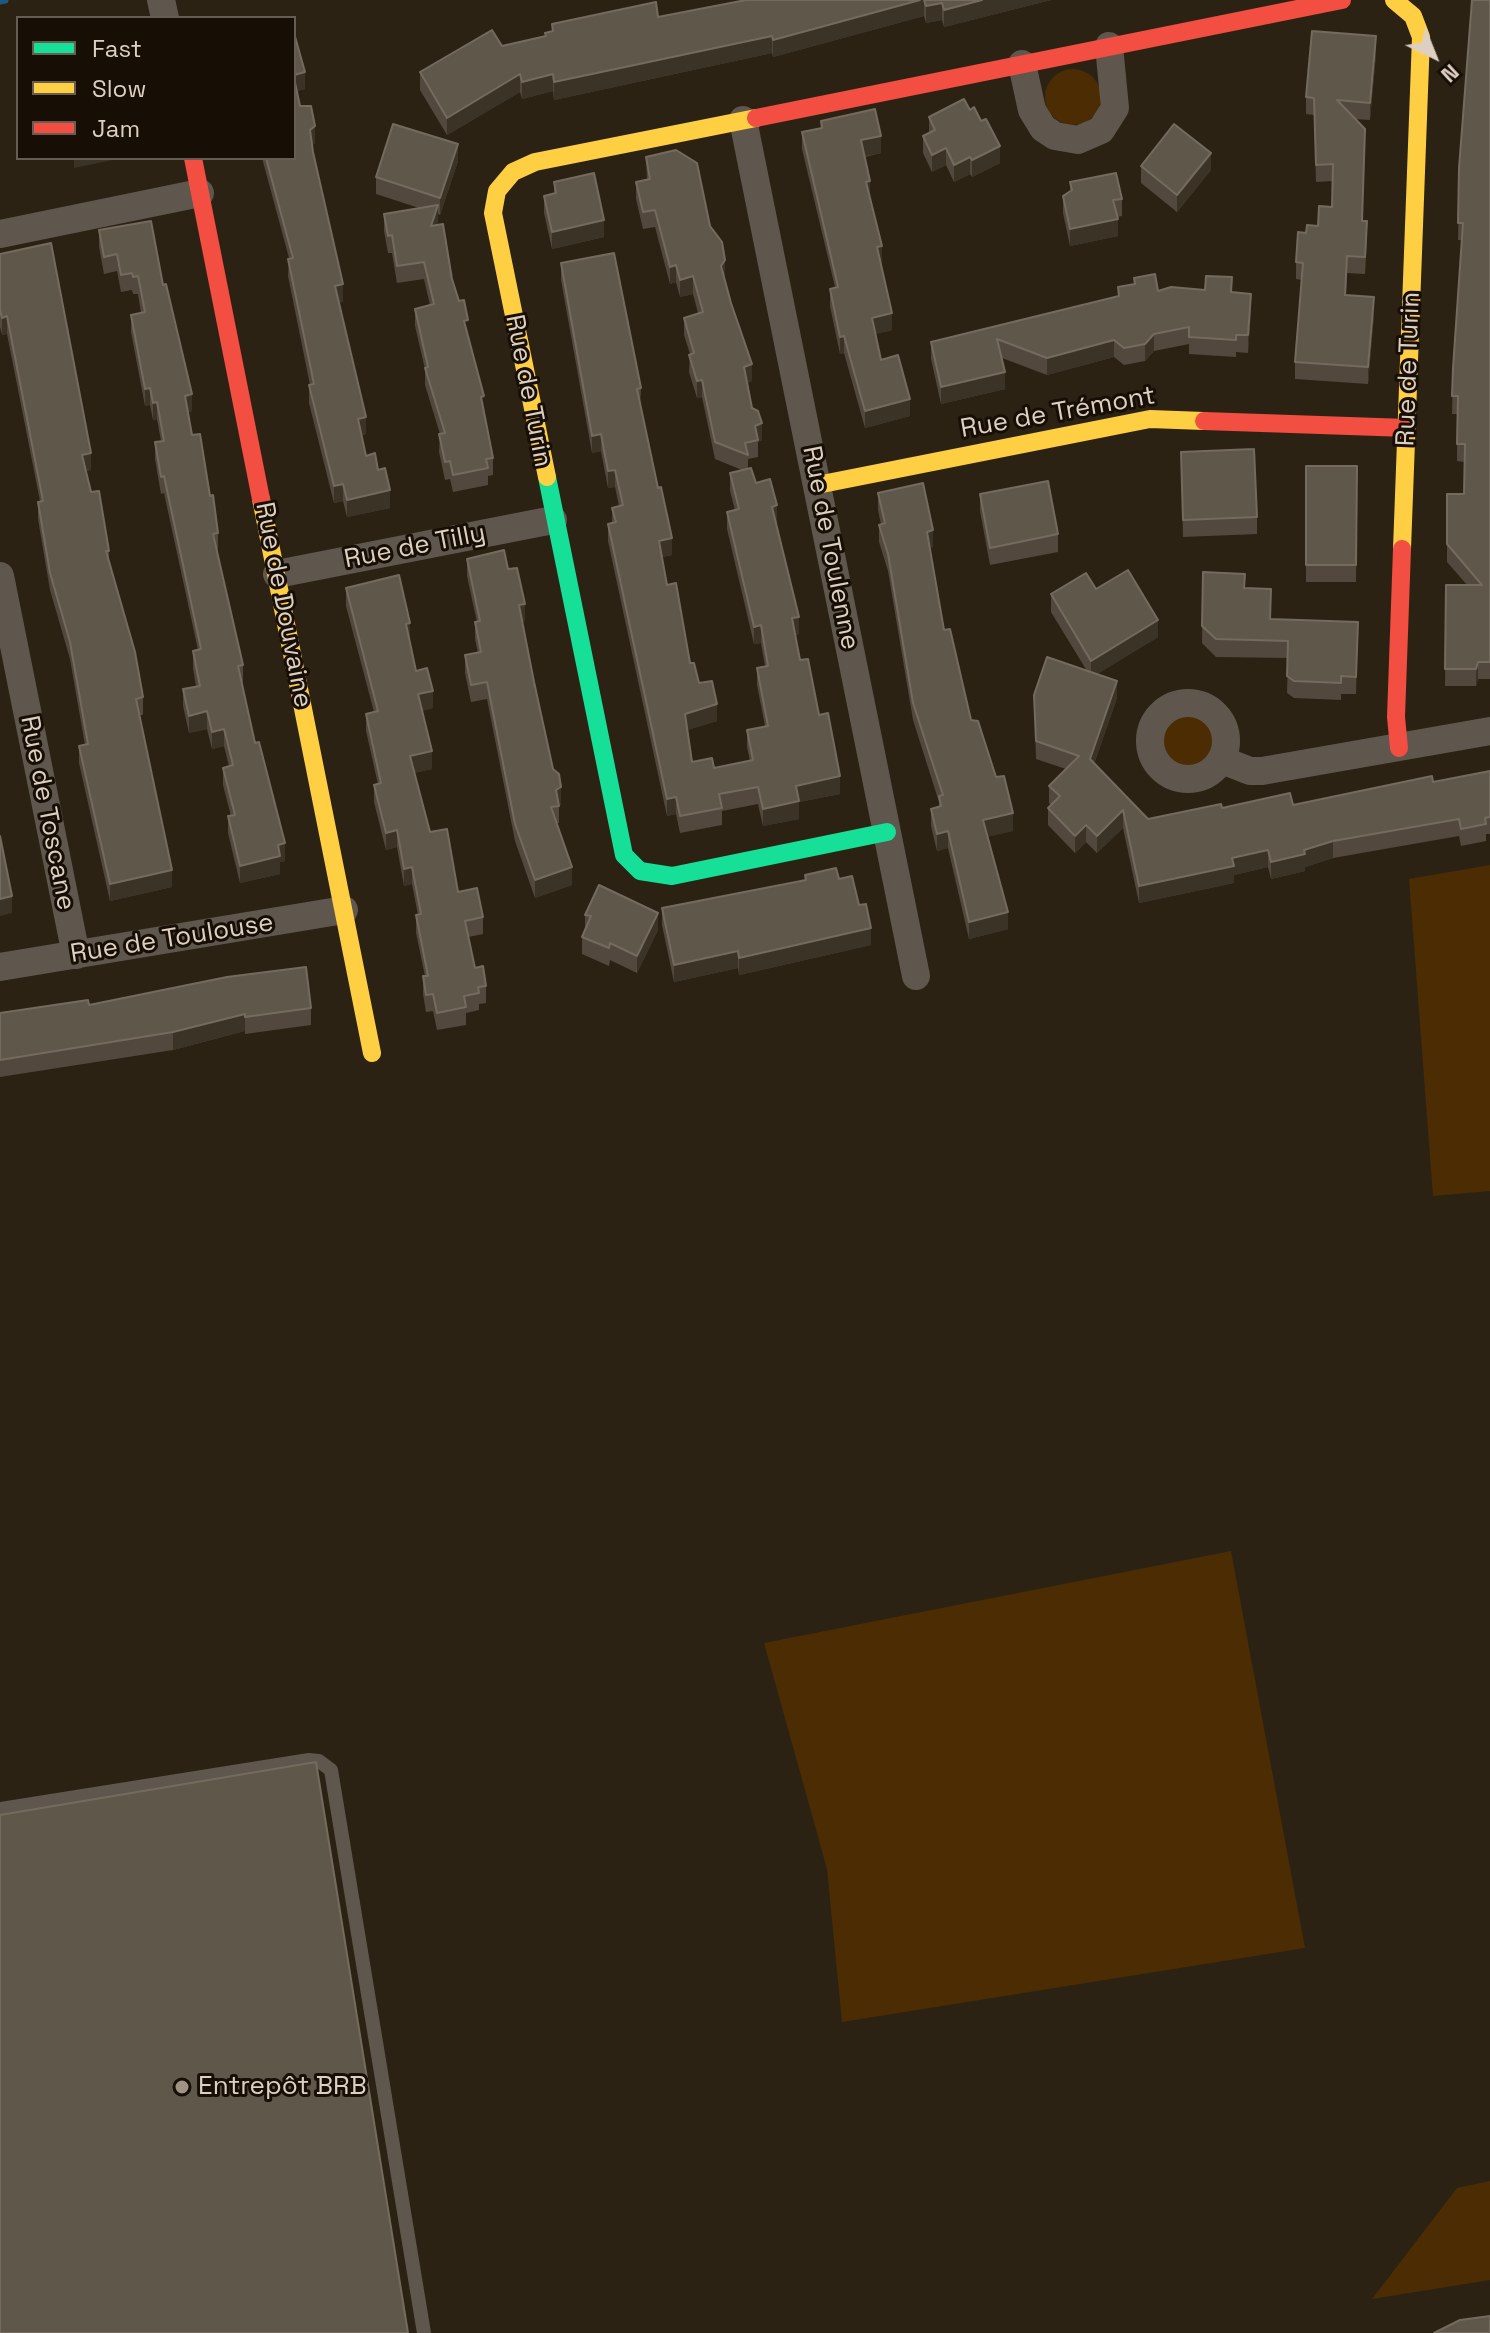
<!DOCTYPE html>
<meta charset="utf-8">
<style>
body{margin:0}
#map{position:relative;width:1490px;height:2333px;overflow:hidden;background:#2c2214;font-family:"Space Grotesk",sans-serif}
canvas{display:block}
.legend{position:absolute;left:16px;top:16px;width:280px;height:144px;box-sizing:border-box;background:#170e05;border:2px solid #665c51;margin:0;padding:10px 14px;list-style:none;font-size:24px;color:#ddd0c2}
.legend li{display:flex;align-items:center;gap:16px;height:40px}
.legend b{width:40px;border:2px solid #665c51}
.north{position:absolute;left:1394px;top:16px;width:80px;height:80px;-webkit-text-stroke:6px #170e05;paint-order:stroke;rotate:137deg;font-size:22px;font-weight:700;line-height:32px;text-align:center;color:#ddd0c2}
.north::after{content:'';display:block;margin:auto;width:28px;height:36px;background:#ddd0c2;clip-path:polygon(50% 0,100% 100%,50% 72%,0 100%)}
</style>
<div id="map">
<canvas width="1490" height="2333"></canvas>
<ul class="legend">
<li><b style="height:10px;background:#16e098"></b>Fast</li>
<li><b style="height:10px;background:#ffcf43"></b>Slow</li>
<li><b style="height:10px;background:#f24e42"></b>Jam</li>
</ul>
<div class="north">N</div>
</div>
<script>
const g = document.querySelector('canvas').getContext('2d');
g.lineJoin = 'round';
function fill(path, color) { g.fillStyle = color; g.fill(path, 'evenodd'); }
const shape = rows => new Path2D(rows.map(r => 'M' + r).join(''));
function stroke(path, color, width, dash) { g.strokeStyle = color; g.lineWidth = width; g.lineCap = dash ? 'butt' : 'round'; g.setLineDash(dash || []); g.stroke(path); }
function label(font, color, halo, rows, align = 'center') {
  g.font = font + ' "Space Grotesk",sans-serif'; g.lineWidth = 6; g.setLineDash([]); g.textBaseline = 'middle'; g.strokeStyle = halo; g.fillStyle = color; for (const [text, x, y, turn = 0] of rows) {
    g.save(); g.translate(x, y); g.rotate((+turn || 0) * Math.PI / 180); g.textAlign = isNaN(turn) ? turn : align; if (halo) g.strokeText(text, 0, 0); g.fillText(text, 0, 0); g.restore();
  }
}
const green = shape([
 '1045 97a28 28 0 1 1 56 0a28 28 0 1 1-56 0Z',
 '1161 742a27 27 0 1 1 54 0a27 27 0 1 1-54 0Z',
 [1490,865,1490,1191,1433,1196,1409,879],
 [1231,1551,1305,1948,842,2022,827,1869,764,1643],
 [1490,2181,1490,2280,1372,2299,1457,2188]
]);
const stream = shape([
 [0,1,5,0]
]);
const lane = shape([
 [0,1809,309,1760,319,1761,331,1770,424,2333]
]);
const street = shape([
 [161,0,165,18],
 [1022,64,1032,110,1043,128,1055,136,1078,140,1101,130,1115,108,1109,46],
 [743,120,916,976],
 [0,234,200,193],
 [277,574,553,520],
 [0,576,76,955],
 '1150 741a38 38 0 1 1 76 0a38 38 0 1 1-76 0Z',
 [1222,760,1250,771,1262,771,1490,731],
 [0,967,344,910]
]);
const fast = shape([
 [547,477,624,855,640,871,672,876,887,832]
]);
const slow = shape([
 [1394,0,1413,16,1421,37,1402,549],
 [547,477,493,213,497,191,513,172,535,162,756,118],
 [817,485,1150,419,1204,421],
 [261,499,372,1053]
]);
const jam = shape([
 [756,118,1342,0],
 [193,158,261,499],
 [1204,421,1407,428],
 [1399,748,1396,717,1402,549]
]);
const wall = shape([
 [746,0,1051,0,944,27,942,20,926,23,924,16,773,57,772,53,554,100,553,91,522,99,520,92,447,135,420,90,420,72,502,46,545,37,545,33,552,31,552,24,658,17],
 [1490,0,1490,679,1478,679,1476,686,1445,686,1446,585,1467,585,1447,562,1447,494,1464,494,1465,462,1457,461,1457,414,1452,414,1453,368,1462,240,1458,240,1459,168],
 [294,33,305,89,297,91,300,106,315,143,312,145,343,302,339,302,366,434,362,435,366,456,378,470,390,508,347,517,343,501,334,503,309,403,309,385,310,385,288,276,289,258,262,158,294,158],
 [1376,54,1370,120,1355,119,1365,146,1362,221,1367,238,1365,274,1347,273,1346,295,1374,315,1368,384,1295,379,1295,362,1302,280,1296,279,1296,262,1306,233,1318,226,1332,207,1333,181,1316,182,1314,115,1306,114,1306,97],
 [929,117,1000,163,972,177,970,174,954,182,946,165,932,172,923,153,923,136,929,133],
 [821,121,881,153,865,157,870,198,882,263,881,263,892,330,875,334,881,360,910,416,865,428,844,353,840,354,830,306,830,289,835,287,802,149,802,132,821,128],
 [646,157,710,226,725,277,724,278,752,381,747,383,752,408,762,440,758,442,758,457,748,459,748,468,777,522,776,523,799,634,795,635,800,660,819,715,840,794,799,802,799,819,763,826,758,804,722,811,722,825,680,833,676,814,667,816,608,541,608,524,612,523,612,508,619,506,615,487,608,488,601,451,592,453,561,280,561,263,641,388,640,406,672,555,662,557,667,585,690,663,717,721,687,730,692,762,714,768,750,761,747,747,747,730,765,726,757,685,757,668,765,666,761,643,754,644,727,529,727,512,735,510,730,491,730,473,742,470,715,459,702,397,697,398,689,372,690,354,684,335,684,318,698,313,693,294,680,297,676,282,670,284,655,227,643,229,636,199,636,182,647,180],
 [458,161,440,215,438,214,437,225,468,335,493,458,493,475,488,476,488,485,453,492,450,479,445,480,439,452,440,434,425,385,425,369,415,326,415,309,430,305,424,279,397,283,392,253,388,253,384,231,384,214,419,208,376,194,376,177],
 [1141,166,1211,170,1177,212,1141,183],
 [554,182,604,237,552,249,544,213,544,196,554,194],
 [1070,182,1122,199,1122,216,1117,217,1118,236,1070,246,1063,213,1063,196,1070,191],
 [99,230,163,285,192,411,188,412,192,435,210,496,218,533,218,550,217,551,243,665,243,682,242,682,255,743,285,861,280,862,280,874,240,883,228,833,228,816,231,816,223,785,223,768,229,766,224,746,212,749,207,729,189,733,183,706,183,689,196,686,193,668,193,651,198,650,164,493,161,494,155,459,155,442,161,441,157,419,153,420,150,405,145,406,131,332,131,315,141,313,138,294,133,294,132,290,121,292,117,271,104,274,99,247],
 [0,254,91,470,86,471,109,551,109,563,143,697,143,715,139,715,172,887,110,901,79,763,79,746,85,745,70,659,50,590,38,519,38,502,40,501,7,334,2,335,0,327],
 [1134,278,1158,291,1232,292,1251,311,1248,353,1236,352,1236,357,1189,354,1189,344,1154,351,1145,361,1124,365,1114,357,1047,375,1002,358,1005,389,941,404,931,359,931,342,1118,296,1118,287,1134,284],
 [1181,452,1257,517,1257,534,1183,537],
 [1306,466,1357,466,1356,582,1306,582],
 [878,493,933,547,929,548,944,630,971,720,1013,831,987,836,1008,929,969,939,948,848,937,851,931,826,931,809,939,807,939,802,913,720,888,571,879,542,879,525,881,524,878,510],
 [980,494,1058,534,1058,552,990,565,980,511],
 [467,559,508,569,525,621,522,622,561,804,559,806,559,823,557,823,572,885,535,898,515,841,487,699,471,702,465,673,465,655,478,653,475,639,475,622,477,622,467,576],
 [1203,572,1245,588,1271,619,1358,622,1356,694,1341,694,1341,700,1294,698,1287,693,1288,658,1216,657,1202,643],
 [346,588,410,640,409,641,416,671,433,708,422,711,432,769,414,773,430,832,458,892,483,917,483,934,468,937,475,968,486,986,486,1003,479,1004,479,1010,466,1013,466,1025,437,1030,433,1011,426,1012,423,994,423,976,425,976,416,933,416,915,418,915,412,884,404,886,397,847,386,850,374,802,374,785,378,784,366,731,366,714,374,712,346,606],
 [1096,589,1158,637,1097,674,1117,698,1094,764,1148,819,1222,808,1293,805,1433,782,1490,771,1490,834,1486,834,1486,841,1461,846,1459,836,1333,858,1305,867,1305,871,1271,879,1268,867,1234,875,1234,883,1139,903,1123,828,1097,853,1086,842,1075,853,1048,825,1048,808,1051,805,1049,803,1049,786,1066,769,1036,759,1034,695,1087,671,1051,612,1051,594],
 [805,875,839,879,859,905,871,945,739,975,738,968,674,982,662,925,662,908,805,880],
 [585,915,658,930,637,973,610,960,609,966,582,954,582,937,585,929],
 [89,1005,311,1008,311,1025,245,1034,245,1031,173,1050,0,1077,0,1013]
]);
const shadedWall = shape([
 [920,0,924,0,924,16,773,57,773,40],
 [982,0,1051,0,944,27,944,10],
 [942,3,942,20,926,23,926,6],
 [772,36,772,53,554,100,554,82],
 [1376,36,1376,54,1370,120,1370,103],
 [305,72,305,89,294,92,294,75],
 [520,74,520,92,447,135,447,118],
 [553,74,553,91,522,99,522,82],
 [315,126,315,143,310,147,310,130],
 [881,136,881,153,861,157,861,140],
 [458,144,458,161,440,215,440,198],
 [1000,146,1000,163,972,177,972,160],
 [946,148,946,165,932,172,932,155],
 [1211,153,1211,170,1177,212,1177,195],
 [970,157,970,174,954,182,954,165],
 [74,158,122,158,74,168],
 [870,181,870,198,866,182],
 [438,205,438,222,431,243,431,226],
 [1118,219,1118,236,1070,246,1070,229],
 [604,220,604,237,552,249,552,232],
 [882,246,882,263,877,264,877,247],
 [725,260,725,277,721,283,721,266],
 [676,265,676,282,670,284,670,267],
 [693,276,693,294,680,297,680,280],
 [343,284,343,302,335,303,335,286],
 [1251,294,1251,311,1248,353,1248,335],
 [1374,297,1374,315,1368,384,1368,367],
 [892,313,892,330,872,335,872,318],
 [7,316,7,334,2,335,2,318],
 [1154,334,1154,351,1145,361,1145,344],
 [844,336,844,353,840,354,840,337],
 [1114,340,1114,357,1047,375,1047,358],
 [752,364,752,381,744,384,744,367],
 [1005,372,1005,389,941,404,941,387],
 [702,380,702,397,697,398,697,381],
 [150,388,150,405,145,406,145,389],
 [192,394,192,411,185,413,185,396],
 [910,399,910,416,865,428,865,411],
 [157,402,157,419,153,420,153,403],
 [366,417,366,434,358,436,358,419],
 [762,423,762,440,758,442,755,426],
 [601,434,601,451,592,453,592,436],
 [91,453,91,470,82,472,82,455],
 [615,470,615,487,608,488,608,471],
 [343,484,343,501,334,503,334,486],
 [390,490,390,508,347,517,347,500],
 [777,505,777,522,772,524,772,507],
 [933,530,933,547,927,549,927,532],
 [672,538,672,555,659,558,659,541],
 [525,604,525,621,519,622,519,605],
 [799,617,799,634,792,635,792,618],
 [1158,620,1158,637,1091,678,1091,661],
 [410,623,410,640,406,642,406,624],
 [761,625,761,643,754,644,754,627],
 [1478,662,1478,679,1476,686,1476,669],
 [1117,681,1117,698,1090,776,1090,759],
 [433,691,433,708,418,712,418,694],
 [717,704,717,721,685,731,685,714],
 [207,711,207,729,189,733,189,716],
 [224,729,224,746,212,749,212,732],
 [432,751,432,769,410,774,410,756],
 [840,776,840,794,799,802,799,819,763,826,763,809,796,786],
 [561,787,561,804,559,806,556,790],
 [676,797,676,814,667,816,667,799],
 [1123,810,1123,828,1097,853,1097,836],
 [1013,813,1013,831,983,838,983,820],
 [1086,825,1086,842,1075,853,1075,836],
 [397,830,397,847,386,850,386,833],
 [948,831,948,848,937,851,937,834],
 [1333,841,1333,858,1305,867,1305,871,1271,879,1271,862],
 [285,843,285,861,280,862,280,874,240,883,240,866,278,845],
 [1268,850,1268,867,1234,875,1234,883,1139,903,1139,886,1232,858],
 [412,867,412,884,404,886,404,869],
 [572,867,572,885,535,898,535,880],
 [172,870,172,887,110,901,110,884],
 [12,896,12,913,0,916,0,899],
 [1008,912,1008,929,969,939,969,922],
 [658,913,658,930,637,973,637,956],
 [871,928,871,945,739,975,739,958],
 [738,951,738,968,674,982,674,965],
 [245,1014,245,1031,173,1050,173,1032]
]);
const building = shape([
 [746,0,920,0,773,40,772,36,554,82,553,74,522,82,520,74,447,118,420,72,492,30,502,46,546,36,545,33,553,31,552,24,656,2,658,17,746,0],
 [924,0,982,0,944,10,942,3,926,6,924,0],
 [1472,0,1490,0,1490,662,1478,662,1476,669,1445,669,1446,585,1482,585,1447,544,1447,494,1464,494,1465,444,1457,444,1458,396,1452,396,1453,368,1463,223,1458,223,1459,168,1472,0],
 [1312,31,1376,36,1370,103,1337,100,1365,129,1362,221,1367,221,1365,257,1347,256,1345,295,1374,297,1368,367,1295,362,1303,263,1296,262,1298,232,1306,233,1307,225,1318,226,1319,206,1332,207,1333,164,1316,165,1314,98,1306,97,1312,31],
 [294,33,305,72,294,75,294,33],
 [294,78,300,106,311,106,315,126,310,130,313,152,343,284,335,286,366,417,358,419,366,456,375,453,378,470,385,468,390,490,347,500,343,484,334,486,309,385,314,384,288,259,293,258,266,158,294,158,294,78],
 [964,99,970,110,974,107,981,121,986,119,1000,146,972,160,970,157,954,165,946,148,932,155,923,136,935,130,929,117,964,99],
 [875,109,881,136,861,140,870,181,866,182,882,246,877,247,892,313,872,318,881,360,898,355,910,399,865,411,844,336,840,337,830,289,838,287,802,132,822,128,821,121,875,109],
 [393,124,458,144,440,198,376,177,393,124],
 [1174,124,1211,153,1177,195,1141,166,1174,124],
 [676,150,697,163,710,226,722,242,725,260,721,266,731,303,752,364,744,367,752,408,758,411,762,423,755,426,758,440,745,443,748,455,715,442,702,380,697,381,689,355,694,353,684,318,703,312,693,276,680,280,676,265,670,267,655,210,643,212,636,182,650,179,646,157,676,150],
 [594,173,604,220,552,232,544,196,556,193,554,182,594,173],
 [1116,173,1122,199,1113,200,1118,219,1070,229,1063,196,1072,190,1070,182,1116,173],
 [438,205,431,226,443,224,452,279,459,301,464,300,468,320,464,321,484,396,481,397,493,458,486,459,488,468,453,475,450,461,445,462,439,434,445,433,425,368,428,367,415,309,434,304,424,262,397,266,392,235,388,236,384,214,438,205],
 [151,221,163,285,166,284,192,394,185,396,192,435,200,434,210,496,213,495,218,533,213,534,243,665,238,666,255,743,259,742,285,843,278,845,280,856,240,866,228,816,235,815,223,768,233,765,224,729,212,732,207,711,189,716,183,689,200,686,193,651,201,649,164,476,161,477,155,442,164,441,157,402,153,403,150,388,145,389,131,315,145,312,138,276,133,277,132,273,121,275,117,254,104,257,99,230,151,221],
 [51,243,91,453,82,455,91,492,99,491,109,551,106,551,135,652,143,697,136,699,172,870,110,884,79,746,88,744,70,642,50,573,38,502,43,501,7,316,2,318,0,310,0,254,51,243],
 [614,253,641,388,637,389,658,488,661,487,672,538,659,541,667,585,676,583,690,663,694,663,699,683,712,681,717,704,685,714,692,762,712,758,714,768,753,760,747,730,768,726,757,668,768,666,761,625,754,627,727,512,739,509,730,473,751,468,756,483,770,479,777,505,772,507,799,617,792,618,800,660,808,659,819,715,828,713,840,776,796,786,799,801,763,809,758,787,719,794,722,808,680,816,676,797,667,799,608,524,616,522,612,508,623,505,615,470,608,471,601,434,592,436,561,263,614,253],
 [1155,274,1158,291,1171,287,1205,290,1206,276,1232,277,1231,292,1251,294,1248,335,1236,335,1236,340,1189,337,1189,327,1154,334,1145,344,1124,348,1114,340,1047,358,997,339,1005,372,941,387,931,342,1119,296,1118,287,1135,284,1134,278,1155,274],
 [1254,449,1257,517,1183,520,1181,452,1254,449],
 [1306,466,1357,466,1356,565,1306,565,1306,466],
 [1048,481,1058,534,990,548,980,494,1048,481],
 [923,483,933,530,927,532,944,630,950,629,971,720,978,721,996,777,1004,776,1013,813,983,820,1008,912,969,922,948,831,937,834,931,809,941,806,939,796,943,795,913,703,888,554,879,525,885,523,878,493,923,483],
 [504,550,508,569,517,568,525,604,519,605,534,682,553,769,559,774,561,787,556,790,559,806,551,807,572,867,535,880,515,824,487,682,471,685,465,655,481,652,475,622,480,621,467,559,504,550],
 [1128,570,1158,620,1091,661,1051,594,1086,573,1096,589,1128,570],
 [1203,572,1245,574,1244,588,1271,589,1270,619,1358,622,1356,677,1341,676,1341,683,1294,681,1287,676,1288,641,1216,639,1202,626,1203,572],
 [399,575,410,623,406,624,416,671,427,668,433,691,418,694,432,751,410,756,430,832,447,829,458,892,477,888,483,917,465,921,475,968,483,966,486,986,478,987,479,993,464,996,466,1007,437,1013,433,994,426,995,423,976,428,976,416,915,421,914,412,867,404,869,397,830,386,833,374,785,381,783,366,714,378,711,346,588,399,575],
 [1047,657,1117,681,1090,759,1148,819,1221,804,1222,808,1290,793,1293,805,1432,776,1433,782,1490,771,1490,817,1485,818,1486,824,1461,829,1459,819,1333,841,1304,850,1305,854,1271,862,1268,850,1232,858,1234,866,1139,886,1123,810,1097,836,1086,825,1075,836,1048,808,1060,796,1049,786,1079,756,1036,741,1034,695,1047,657],
 [0,836,12,896,0,899,0,836],
 [836,868,839,879,852,876,859,905,866,904,871,928,739,958,738,951,674,965,662,908,806,880,805,875,836,868],
 [599,885,658,913,637,956,610,943,609,948,582,937,591,916,585,915,599,885],
 [306,967,311,1008,245,1017,245,1014,173,1032,0,1060,0,1013,88,1000,89,1005,227,977,306,967],
 [316,1762,408,2333,0,2333,0,1815,316,1762],
 [1490,2316,1490,2333,1434,2333,1460,2320,1490,2316]
]);
const markers = [
 [182,2087,8,"#9f9385"]
];
const streetNames = [
 ["Rue de Turin",1409,369,-88],
 ["Rue de Turin",528,391,79],
 ["Rue de Trémont",1058,413,-10],
 ["Rue de Tilly",415,547,-11],
 ["Rue de Toulenne",830,548,79],
 ["Rue de Douvaine",283,605,79],
 ["Rue de Toscane",47,813,79],
 ["Rue de Toulouse",172,939,-9]
];
const poiNames = [
 ["Entrepôt BRB",198,2087]
];
fill(green, '#4b2c03');
stroke(stream, '#1e597e', 7);
stroke(lane, '#5f574e', 14);
stroke(street, '#5f574e', 28);
stroke(fast, '#16e098', 18);
stroke(slow, '#ffcf43', 18);
stroke(jam, '#f24e42', 18);
fill(wall, '#52483d');
fill(shadedWall, '#3c3327');
fill(building, '#60574b');
stroke(building, '#746a5e', 2);
for (const [x, y, r, color] of markers) { const dot = new Path2D(); dot.arc(x, y, r, 0, 2 * Math.PI); g.fillStyle = color; g.fill(dot); stroke(dot, '#170e05', 3); }
label('26px', '#ddd0c2', '#170e05', streetNames);
label('26px', '#ddd0c2', '#170e05', poiNames, 'left');
</script>
